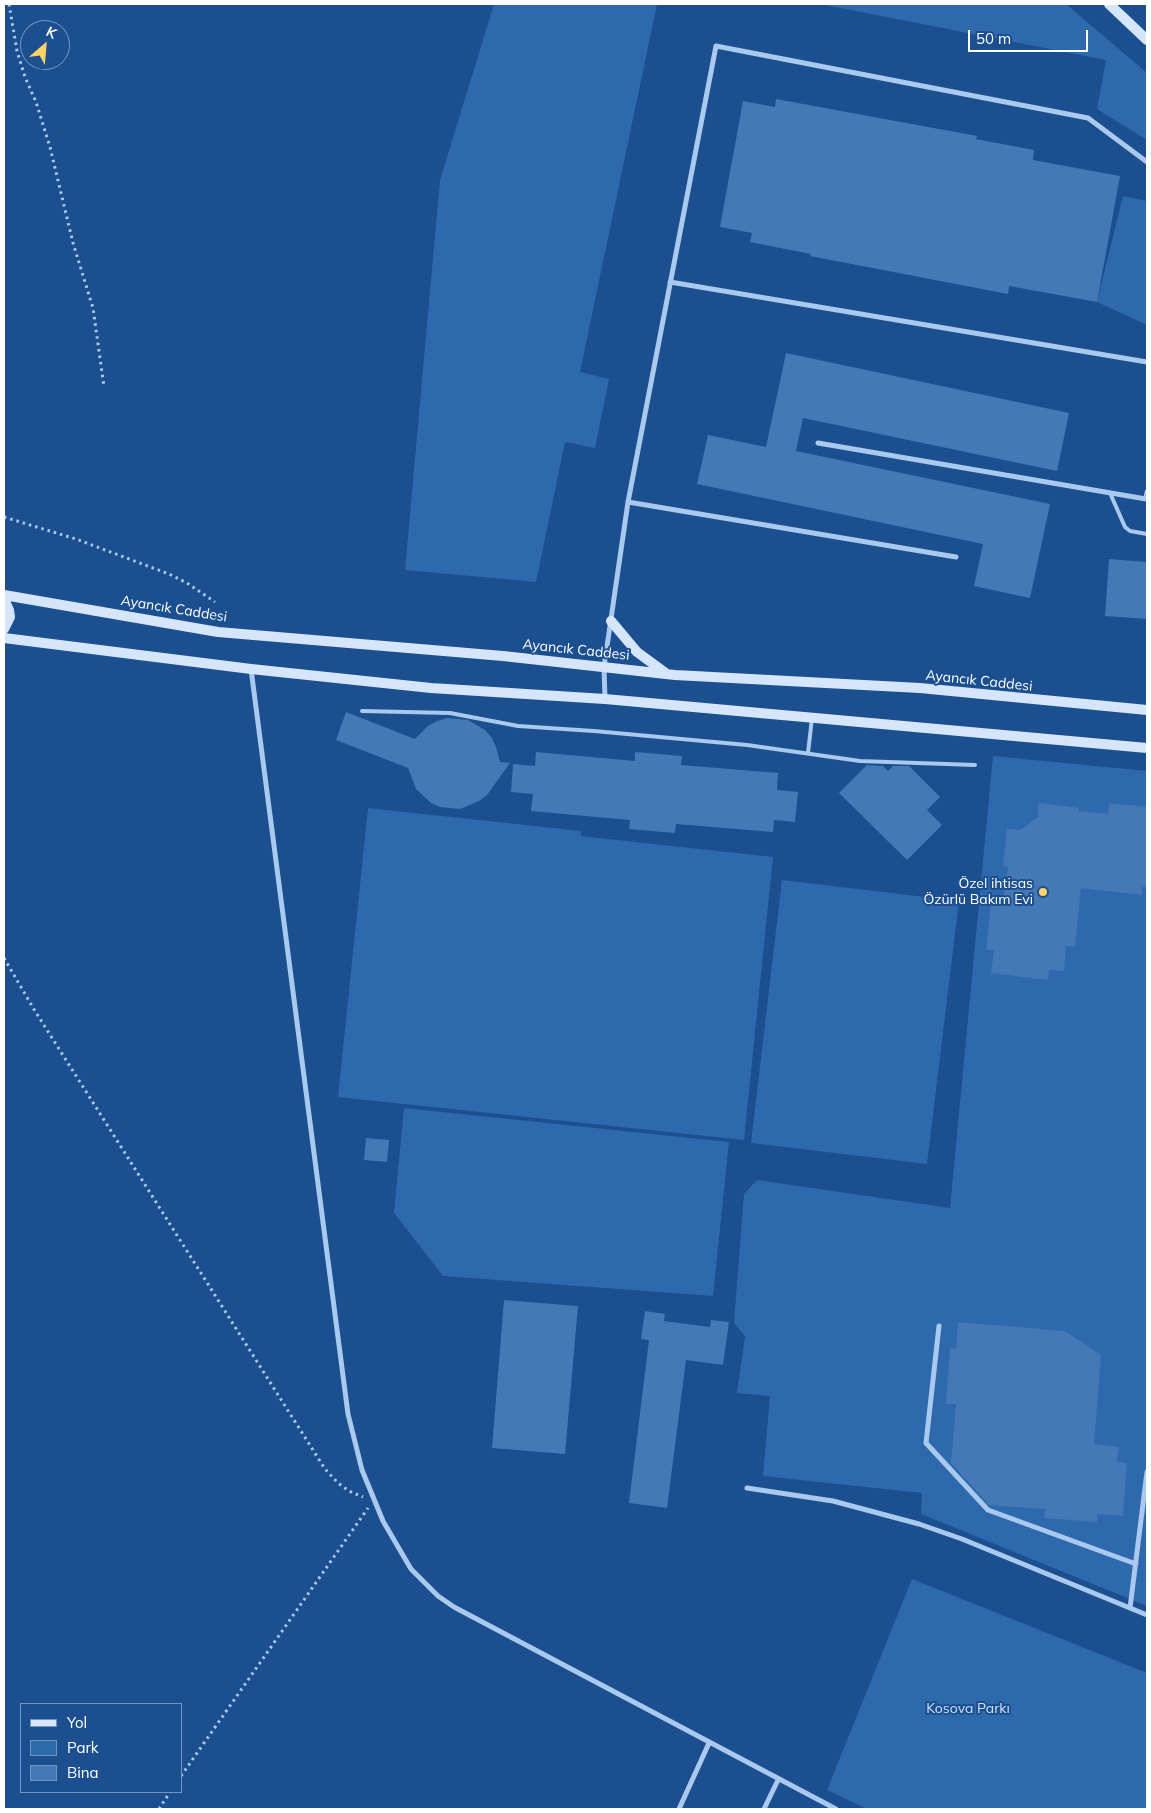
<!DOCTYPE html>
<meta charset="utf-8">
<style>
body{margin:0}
#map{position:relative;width:1151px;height:1813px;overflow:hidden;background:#1b4f8f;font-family:Mulish,sans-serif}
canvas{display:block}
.frame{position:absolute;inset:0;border:5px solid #fff;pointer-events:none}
.legend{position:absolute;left:20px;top:1703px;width:162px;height:90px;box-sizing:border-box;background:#1b4f8f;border:1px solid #7695bc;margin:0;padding:6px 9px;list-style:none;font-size:15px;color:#fff}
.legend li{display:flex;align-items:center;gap:10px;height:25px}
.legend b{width:25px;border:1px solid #7695bc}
.north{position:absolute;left:20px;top:20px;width:50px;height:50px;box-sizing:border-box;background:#1b4f8f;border:1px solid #7695bc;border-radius:50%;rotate:27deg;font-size:14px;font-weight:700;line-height:20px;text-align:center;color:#fff}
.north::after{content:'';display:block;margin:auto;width:18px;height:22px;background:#ffd166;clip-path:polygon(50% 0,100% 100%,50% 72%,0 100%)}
.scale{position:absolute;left:968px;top:30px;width:120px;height:22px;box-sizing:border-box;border:2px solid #fff;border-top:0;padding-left:6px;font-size:15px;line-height:18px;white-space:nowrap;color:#fff;-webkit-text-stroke:4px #1b4f8f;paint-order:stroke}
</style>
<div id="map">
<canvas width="1151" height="1813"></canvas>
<div class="frame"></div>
<ul class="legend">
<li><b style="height:6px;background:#d6e6fa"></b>Yol</li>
<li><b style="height:14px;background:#2e69ad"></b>Park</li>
<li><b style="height:14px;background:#4478b7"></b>Bina</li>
</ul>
<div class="north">K</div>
<div class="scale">50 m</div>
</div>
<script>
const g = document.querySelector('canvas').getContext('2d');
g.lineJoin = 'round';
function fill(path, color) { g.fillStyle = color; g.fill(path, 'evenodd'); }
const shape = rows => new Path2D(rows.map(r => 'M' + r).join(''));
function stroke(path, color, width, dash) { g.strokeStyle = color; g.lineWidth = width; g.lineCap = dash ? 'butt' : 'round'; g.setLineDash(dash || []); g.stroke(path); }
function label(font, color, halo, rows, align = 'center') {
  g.font = font + ' Mulish,sans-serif'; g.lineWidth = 4; g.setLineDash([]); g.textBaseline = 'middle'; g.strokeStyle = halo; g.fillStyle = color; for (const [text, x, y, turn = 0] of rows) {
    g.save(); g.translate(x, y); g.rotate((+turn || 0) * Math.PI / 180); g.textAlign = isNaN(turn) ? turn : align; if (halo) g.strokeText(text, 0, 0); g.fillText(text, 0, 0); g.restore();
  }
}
const green = shape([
 [494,4,657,4,580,372,609,379,595,448,565,442,536,582,405,570,440,180],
 [820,4,1066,4,1147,73,1147,140,1097,109,1106,60],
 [1123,196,1147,201,1147,325,1097,302],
 [993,756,1147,771,1147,1606,921,1514,922,1493,763,1476,770,1396,737,1393,745,1336,734,1323,744,1194,757,1180,950,1208],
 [368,808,581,831,581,836,773,857,744,1140,338,1097],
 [782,880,959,901,927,1164,751,1143],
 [404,1108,729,1142,713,1296,443,1276,394,1213],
 [912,1579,1147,1673,1147,1809,867,1809,827,1790]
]);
const building = shape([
 [776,99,977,136,976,139,1034,150,1033,160,1120,176,1097,302,1009,286,1008,294,810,256,811,254,750,242,752,233,720,227,743,101,775,107],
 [786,353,1069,413,1057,471,803,418,796,451,1050,504,1030,598,974,586,983,544,697,484,708,435,766,447],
 [1109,559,1147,562,1147,619,1105,616],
 [346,712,415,739,428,726,437,721,447,718,468,720,485,730,492,738,496,747,500,762,510,763,487,795,479,801,460,809,440,807,431,803,416,789,408,768,336,740],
 [536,752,635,761,635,752,682,756,681,765,778,773,777,790,798,792,795,822,774,820,773,832,676,824,675,833,629,829,630,820,531,811,533,794,511,792,513,764,535,766],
 [867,765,883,766,888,771,893,766,909,766,940,797,927,810,942,825,907,860,839,793],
 [1039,803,1079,808,1079,811,1108,814,1109,803,1147,807,1147,887,1142,887,1142,895,1081,888,1075,947,1066,946,1064,971,1049,970,1048,980,991,973,994,950,986,950,992,895,1004,896,1008,867,1003,866,1007,829,1020,830,1038,817],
 [366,1138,389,1140,387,1162,364,1160],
 [504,1300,578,1306,565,1454,492,1448],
 [645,1311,665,1314,664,1321,710,1327,711,1320,729,1322,723,1365,686,1360,667,1508,629,1503,649,1340,641,1339],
 [958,1322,1065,1331,1101,1355,1094,1444,1119,1447,1117,1462,1127,1463,1123,1516,1097,1514,1097,1522,1044,1518,1045,1509,989,1505,951,1463,956,1404,946,1404,950,1348,956,1349]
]);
const path = shape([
 [9,4,17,51,25,77,36,102,50,147,73,243,93,308,104,387],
 [4,517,76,539,169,574,187,583,215,602],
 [4,958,35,1011,325,1469,338,1483,349,1491,363,1497],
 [181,1776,368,1508],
 [159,1809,170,1792]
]);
const lane = shape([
 [1110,493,1125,527,1130,531,1147,534],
 [362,711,450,713,518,726,594,731,747,745,860,761,975,765],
 [808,753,812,718]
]);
const street = shape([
 [670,282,1147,362],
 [818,443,1146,499,1147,492],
 [628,502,956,557],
 [251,669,348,1414,362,1470,383,1521,411,1569,438,1596,454,1607,836,1809],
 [605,699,604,667,628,502,716,46,1088,118,1147,162],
 [939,1326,926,1443,988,1510,1136,1564],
 [747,1488,833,1501,919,1524,962,1539,1147,1615],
 [1130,1608,1147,1472],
 [679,1809,709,1743],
 [764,1809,778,1780]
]);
const secondary = shape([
 [1109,4,1147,40],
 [4,595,218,632,503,656,675,675,920,688,1147,710],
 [4,599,9,610,10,617,4,629],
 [611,621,637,652,667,674],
 [4,638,251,669,431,688,605,699,1147,748]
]);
const markers = [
 [1043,892,5,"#ffd166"]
];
const streetNames = [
 ["Ayancık Caddesi",174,609,9],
 ["Ayancık Caddesi",576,650,6],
 ["Ayancık Caddesi",979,681,6]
];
const poiNames = [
 ["Özel ihtisas",1033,884],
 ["Özürlü Bakım Evi",1033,900]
];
const parkNames = [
 ["Kosova Parkı",968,1709]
];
fill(green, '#2e69ad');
fill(building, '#4478b7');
stroke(path, '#a9c9ee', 3, [2.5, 4]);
stroke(lane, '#a9c9ee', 4);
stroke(street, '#a9c9ee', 5);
stroke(secondary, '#d6e6fa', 10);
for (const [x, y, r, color] of markers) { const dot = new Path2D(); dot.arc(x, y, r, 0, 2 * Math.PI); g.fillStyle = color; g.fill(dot); stroke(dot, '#1b4f8f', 2); }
label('14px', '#fff', '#1b4f8f', streetNames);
label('14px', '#fff', '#1b4f8f', poiNames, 'right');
label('14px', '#cfe3fa', '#1b4f8f', parkNames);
</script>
